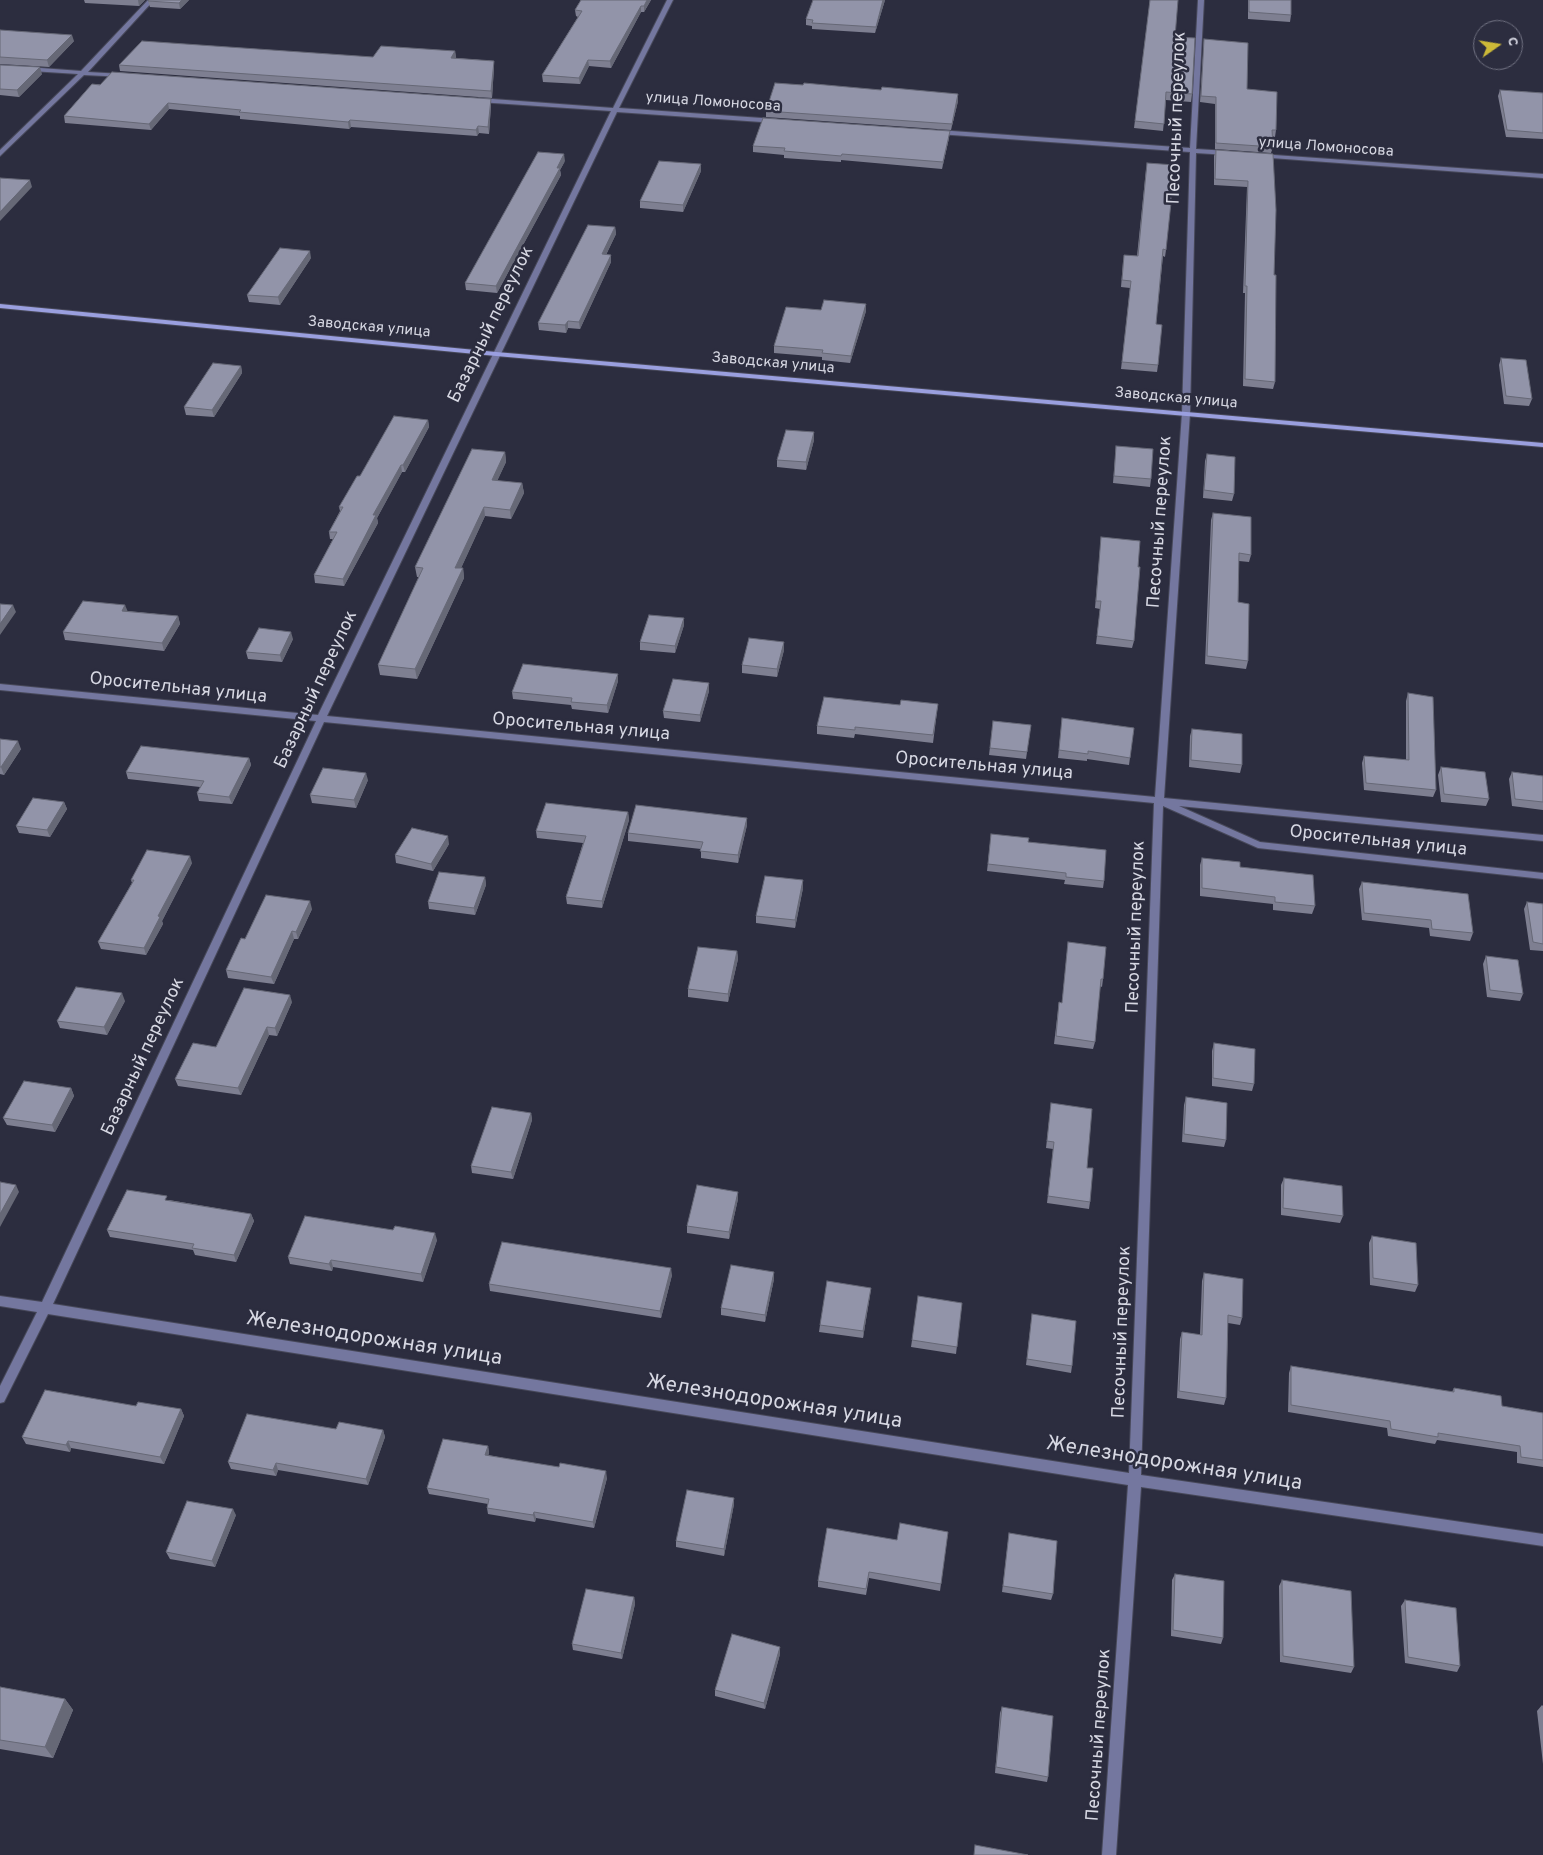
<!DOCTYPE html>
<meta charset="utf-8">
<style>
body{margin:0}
#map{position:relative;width:1543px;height:1855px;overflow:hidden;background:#2c2d3f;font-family:Overpass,sans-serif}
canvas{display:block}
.north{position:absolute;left:1473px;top:20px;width:50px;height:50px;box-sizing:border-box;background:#2c2d3f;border:1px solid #707181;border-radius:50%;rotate:77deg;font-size:14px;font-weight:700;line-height:20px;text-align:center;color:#d7d8e3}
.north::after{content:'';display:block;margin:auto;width:18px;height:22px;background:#ccb938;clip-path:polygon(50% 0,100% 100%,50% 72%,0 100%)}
</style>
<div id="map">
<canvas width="1543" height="1855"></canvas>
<div class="north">С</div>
</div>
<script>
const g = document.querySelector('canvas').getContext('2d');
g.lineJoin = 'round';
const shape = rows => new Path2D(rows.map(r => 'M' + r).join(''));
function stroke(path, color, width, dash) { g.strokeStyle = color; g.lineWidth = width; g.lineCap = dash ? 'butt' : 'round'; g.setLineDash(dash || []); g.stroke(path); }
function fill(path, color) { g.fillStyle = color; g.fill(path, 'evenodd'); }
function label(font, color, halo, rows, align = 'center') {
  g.font = font + ' Overpass,sans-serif'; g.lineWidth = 5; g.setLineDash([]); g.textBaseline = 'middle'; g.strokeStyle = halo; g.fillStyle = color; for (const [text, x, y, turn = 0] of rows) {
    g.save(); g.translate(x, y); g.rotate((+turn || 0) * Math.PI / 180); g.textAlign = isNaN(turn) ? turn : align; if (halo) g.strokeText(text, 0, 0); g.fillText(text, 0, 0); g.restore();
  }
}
const minor = shape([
 [148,0,154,0,88,72,123,74,126,76,125,77,84,75,0,156,0,150,78,74,0,69,0,65,81,71,148,0],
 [667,0,673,0,619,108,776,119,779,121,776,123,617,112,327,716,1155,797,1182,413,1190,152,938,134,935,132,938,130,1190,148,1198,0,1204,0,1196,149,1228,151,1231,153,1228,155,1196,153,1190,413,1164,798,1543,835,1543,841,1179,806,1260,842,1543,873,1543,879,1258,848,1163,806,1141,1475,1543,1534,1543,1546,1141,1487,1116,1855,1102,1855,1128,1485,48,1314,4,1402,0,1403,0,1386,37,1312,0,1306,0,1296,42,1302,316,721,0,690,0,684,318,715,611,111,479,102,476,100,479,98,613,108,667,0],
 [324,722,1154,803,1129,1473,53,1304,324,722],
 [1260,154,1543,174,1543,178,1258,157,1257,156,1260,154]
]);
const secondary = shape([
 [0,304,496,352,1543,443,1543,447,496,356,0,308,0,304]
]);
const wall = shape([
 [84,0,145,0,139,6,85,3],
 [149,0,189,0,180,9,150,7,148,1],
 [581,0,651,0,644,12,641,12,611,68,589,66,580,84,543,82,542,75,578,17,576,16,575,10],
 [885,0,875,33,812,29,812,26,806,25,806,19],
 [1150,0,1175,37,1192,94,1191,102,1166,100,1163,131,1134,128],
 [1248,0,1291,0,1291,15,1290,22,1248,19],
 [0,30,74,41,49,67,0,64],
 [1204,39,1247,89,1276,130,1275,137,1272,136,1273,147,1271,153,1215,149,1215,104,1200,102],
 [455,51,456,58,494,61,494,67,492,98,120,71,119,65,373,57],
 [0,65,42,74,19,97,0,95],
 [92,84,491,105,489,134,479,133,477,136,351,127,349,129,240,119,240,116,169,109,151,130,65,123,64,116],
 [881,90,958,94,958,101,951,130,766,117,766,111],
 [1500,90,1543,93,1543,139,1506,137,1498,96],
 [949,138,942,169,841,160,841,162,784,158,784,155,753,152,753,146],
 [1216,150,1273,154,1275,382,1273,389,1243,386,1245,293,1243,293,1247,187,1214,185,1214,156],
 [565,161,560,170,561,175,497,293,466,290,465,283],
 [1146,170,1166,250,1165,257,1163,256,1156,324,1158,365,1157,372,1121,369,1130,288,1121,287,1123,262,1137,256],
 [701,171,683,212,640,208,640,201],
 [615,227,616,234,606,255,611,262,580,329,568,328,566,333,539,330,538,323],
 [311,258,280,305,249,302,247,295],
 [866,304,866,311,850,363,822,360,822,357,774,353,774,346,821,310],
 [1501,358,1532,399,1529,406,1504,404,1499,365],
 [241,366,242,373,214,417,186,415,184,407],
 [428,420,429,427,405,472,402,472,377,518,378,523,344,586,315,583,314,575,333,539,330,539,329,532,340,511,339,507,360,476],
 [814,432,814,440,806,470,777,467,777,460],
 [1116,446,1151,479,1150,487,1113,483],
 [505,452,506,462,497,481,522,483,524,493,511,519,485,516,461,568,463,568,464,578,417,679,380,675,378,665,419,577,417,577,415,567],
 [1207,454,1234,494,1232,501,1203,498,1205,461],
 [1213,513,1251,555,1249,562,1239,561,1238,602,1248,661,1246,669,1205,664,1211,520],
 [1101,537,1134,641,1132,648,1096,644,1100,609,1095,608],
 [127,611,178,616,180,624,164,651,65,640,63,632],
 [684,625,675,653,640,650,640,642],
 [293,639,282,662,248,659,246,652],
 [784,650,777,677,742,673,742,665],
 [618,681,608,713,572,709,571,705,513,699,512,692],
 [709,683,709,691,700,722,664,718,663,711],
 [1408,693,1436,790,1433,797,1364,790,1362,763,1364,756,1406,760,1406,701],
 [938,704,933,743,855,734,854,738,817,734,817,726],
 [1062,718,1134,728,1129,765,1087,759,1087,761,1058,758],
 [993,721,1031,725,1026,759,989,755],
 [1192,729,1242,765,1240,773,1189,767,1190,736],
 [0,739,21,749,4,775,0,774],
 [249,758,251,765,232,804,199,801,197,793,200,787,128,779,126,772],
 [1441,767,1489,799,1486,806,1441,802,1438,775],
 [1512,772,1543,776,1543,810,1512,806,1509,779],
 [368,780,356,808,312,803,310,795],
 [64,802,67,809,50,837,19,833,16,826],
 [628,812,629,820,602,908,567,904,566,897,583,843,537,838,536,831],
 [747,825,738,863,701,858,701,849,628,841,628,833],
 [991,834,1028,842,1104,881,1103,888,1064,884,1065,880,987,871],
 [449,844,433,871,396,863,395,855],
 [1202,858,1240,867,1315,906,1312,914,1273,910,1273,904,1200,896,1200,865],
 [192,863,162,921,163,924,146,955,101,949,98,942,132,883,131,880],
 [485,877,486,885,475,915,429,909,428,902],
 [1362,882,1473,933,1470,941,1430,936,1429,928,1362,920,1359,889],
 [803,888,795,928,756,923,756,916],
 [1527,902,1543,904,1543,951,1530,950,1524,909],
 [312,909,298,939,294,939,274,984,228,978,226,970,245,939],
 [1068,942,1103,979,1102,987,1100,986,1095,1042,1093,1049,1054,1044,1059,1002,1062,1003],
 [737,951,738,959,728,1002,688,997,688,989],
 [1486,956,1523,994,1520,1001,1487,997,1483,964],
 [125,1001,107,1035,60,1028,57,1021],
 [292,1002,277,1036,269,1035,241,1095,178,1086,175,1079,216,1047],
 [1214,1043,1254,1084,1252,1091,1212,1086,1212,1051],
 [71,1088,74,1096,55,1132,7,1125,3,1118],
 [1186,1097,1226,1140,1224,1147,1182,1142,1184,1105],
 [1051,1103,1087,1168,1090,1202,1089,1209,1047,1203,1053,1149,1046,1148],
 [531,1113,532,1120,513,1179,472,1173,471,1166],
 [1284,1178,1343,1216,1340,1223,1281,1215,1281,1185],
 [738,1199,729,1239,687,1233,687,1226],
 [169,1200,251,1214,254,1221,236,1262,195,1255,193,1250,110,1237,107,1230],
 [1372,1236,1418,1285,1415,1292,1370,1285,1369,1243],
 [437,1240,423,1282,333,1267,332,1271,290,1264,288,1257],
 [1204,1273,1242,1318,1240,1325,1228,1323,1226,1398,1224,1405,1177,1398,1180,1339,1182,1332,1200,1335,1202,1281],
 [672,1275,661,1318,490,1291,489,1284],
 [774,1279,765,1322,721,1315,721,1308],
 [871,1288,870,1295,863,1338,819,1332,820,1325],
 [962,1303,956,1354,911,1347,912,1340],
 [1032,1314,1072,1366,1071,1373,1026,1365],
 [1291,1366,1452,1392,1454,1388,1502,1406,1543,1413,1543,1467,1517,1463,1517,1452,1437,1440,1435,1444,1388,1436,1387,1428,1288,1412,1289,1373],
 [136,1406,181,1409,184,1416,164,1464,71,1448,70,1452,26,1444,22,1437],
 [336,1429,383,1430,385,1437,368,1485,278,1470,276,1476,231,1469,228,1462],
 [488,1446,489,1453,488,1455,607,1478,594,1528,536,1518,535,1522,488,1514,487,1508,488,1504,429,1494,427,1488],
 [734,1498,734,1504,724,1556,676,1547,676,1541],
 [236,1515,215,1567,170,1559,166,1552],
 [948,1532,940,1591,869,1578,866,1595,818,1587,818,1581,897,1540],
 [1009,1533,1053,1594,1051,1600,1002,1592],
 [1175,1574,1223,1638,1221,1644,1171,1636,1172,1580],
 [1282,1580,1354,1667,1351,1673,1280,1662,1279,1586],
 [634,1597,635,1604,622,1659,573,1650,572,1644],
 [1405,1600,1460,1666,1457,1672,1405,1663,1401,1606],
 [780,1654,765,1709,715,1696,715,1690],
 [0,1687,65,1699,73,1710,53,1758,0,1749],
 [1542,1705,1543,1706,1543,1764,1537,1711],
 [1002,1707,1048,1777,1047,1782,995,1773,1000,1713]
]);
const shadedWall = shape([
 [138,0,145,0,139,6],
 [182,0,189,0,180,9,179,3],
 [647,0,651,0,644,12,644,6],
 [883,0,885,0,875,33,876,27],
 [641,6,641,12,611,68,610,61],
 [72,35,74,41,49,67,47,60],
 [455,51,456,58,452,65,451,58],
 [588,60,589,66,580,84,579,78],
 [494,61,494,67,492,98,491,91],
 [40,67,42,74,19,97,17,90],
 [958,94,958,101,951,130,952,124],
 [491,99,491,105,489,134,488,127],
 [168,103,169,109,151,130,149,124],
 [350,120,351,127,349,129,348,122],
 [478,126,479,133,477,136,476,130],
 [950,131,949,138,942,169,943,162],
 [564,154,565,161,560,170,561,175,497,293,496,286],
 [701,164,701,171,683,212,683,205],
 [30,180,32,187,0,221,0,212],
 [615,227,616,234,603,261,602,254],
 [310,251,311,258,280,305,278,297],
 [611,255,611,262,580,329,579,322],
 [866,304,866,311,850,363,851,356],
 [568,321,568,328,566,333,565,325],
 [241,366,242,373,214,417,212,410],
 [428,420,429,427,405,472,403,465],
 [814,432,814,440,806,470,806,462],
 [505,452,506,462,493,490,492,480],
 [401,465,402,472,377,518,378,523,344,586,343,579,373,515],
 [522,483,524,493,511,519,510,510],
 [484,507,485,516,457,577,455,568],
 [463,568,464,578,417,679,415,669],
 [13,605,16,612,0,635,0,624],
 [125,605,128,612,122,611],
 [178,616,180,624,164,651,162,643],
 [684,618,684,625,675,653,675,646],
 [291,632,293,639,282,662,280,655],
 [784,642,784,650,777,677,777,669],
 [618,674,618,681,608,713,607,705],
 [709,683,709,691,700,722,700,715],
 [18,741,21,749,4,775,1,767],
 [249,758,251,765,232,804,229,797],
 [366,773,368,780,356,808,354,800],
 [64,802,67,809,50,837,47,830],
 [628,812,629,820,602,908,602,901],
 [747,818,747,825,738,863,738,855],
 [448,836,449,844,433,871,431,864],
 [190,856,192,863,162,921,163,924,146,955,144,948,158,916],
 [485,877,486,885,475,915,474,908],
 [803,880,803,888,795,928,795,920],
 [310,901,312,909,298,939,296,932],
 [292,931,294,939,274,984,271,977],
 [737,951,738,959,728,1002,728,994],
 [122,993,125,1001,107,1035,104,1027],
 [290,995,292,1002,277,1036,275,1028],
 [267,1027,269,1035,241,1095,238,1088],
 [71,1088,74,1096,55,1132,52,1125],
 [531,1113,532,1120,513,1179,511,1172],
 [16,1185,19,1192,0,1227,0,1214],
 [738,1192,738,1199,729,1239,729,1232],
 [251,1214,254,1221,236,1262,234,1255],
 [435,1233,437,1240,423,1282,421,1274],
 [331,1260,333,1267,332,1271,329,1264],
 [671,1268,672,1275,661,1318,660,1311],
 [774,1272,774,1279,765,1322,765,1315],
 [871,1288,870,1295,863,1338,863,1331],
 [181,1409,184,1416,164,1464,160,1457],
 [383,1430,385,1437,368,1485,366,1479],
 [68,1441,71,1448,70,1452,66,1445],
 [488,1446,489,1453,487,1462,485,1455],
 [276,1463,278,1470,276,1476,273,1470],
 [606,1471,607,1478,594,1528,593,1522],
 [734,1498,734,1504,724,1556,724,1549],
 [233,1509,236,1515,215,1567,212,1561],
 [534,1512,536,1518,535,1522,533,1515],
 [634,1597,635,1604,622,1659,621,1653],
 [780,1647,780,1654,765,1709,764,1703],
 [65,1699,73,1710,53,1758,45,1747]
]);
const building = shape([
 [149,0,182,0,179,3,148,1,149,0],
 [581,0,647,0,644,6,641,6,610,61,588,60,579,78,542,75,582,11,575,10,581,0],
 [813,0,883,0,876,27,812,23,813,20,806,19,813,0],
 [1150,0,1178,0,1175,37,1195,38,1192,94,1166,92,1164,124,1135,121,1150,0],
 [1249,0,1291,0,1291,15,1249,12,1249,0],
 [0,30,72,35,47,60,0,57,0,30],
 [1204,39,1248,43,1247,89,1277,92,1276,130,1272,130,1273,147,1216,143,1216,97,1201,96,1204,39],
 [142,41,373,57,381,46,455,51,451,58,494,61,491,91,119,65,142,41],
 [0,65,40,67,17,90,0,89,0,65],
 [112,72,491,99,488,127,478,126,476,130,350,120,348,122,239,112,241,110,168,103,149,124,64,116,92,84,100,85,112,72],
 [775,83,803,85,804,83,881,90,882,87,958,94,952,124,766,111,775,83],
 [1500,90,1543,93,1543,133,1507,130,1500,90],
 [763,118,950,131,943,162,842,154,841,156,784,151,785,148,753,146,763,118],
 [1216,150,1273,154,1276,210,1274,275,1276,275,1275,382,1245,379,1247,286,1245,286,1248,181,1215,179,1216,150],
 [538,152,564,154,557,168,560,168,496,286,465,283,538,152],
 [659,161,701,164,683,205,640,201,659,161],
 [1147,163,1175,165,1166,250,1163,249,1156,324,1162,325,1158,365,1122,362,1131,281,1122,280,1124,255,1138,256,1147,163],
 [0,178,30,180,0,212,0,178],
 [588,225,615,227,602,254,611,255,579,322,568,321,565,325,538,323,588,225],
 [280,248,310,251,278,297,247,295,280,248],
 [824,300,866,304,851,356,822,353,823,350,774,346,786,307,821,310,824,300],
 [1501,358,1526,360,1532,399,1506,396,1501,358],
 [213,363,241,366,212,410,184,407,213,363],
 [394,416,428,420,403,465,401,465,373,515,376,515,343,579,314,575,337,532,329,532,343,507,339,507,357,476,360,476,394,416],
 [786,430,814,432,806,462,777,460,786,430],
 [1116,446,1153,449,1151,479,1114,476,1116,446],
 [472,449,505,452,492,480,522,483,510,510,484,507,455,568,463,568,415,669,378,665,423,568,415,567,472,449],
 [1207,454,1235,457,1234,494,1204,490,1207,454],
 [1213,513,1251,517,1251,555,1239,553,1238,602,1249,604,1248,661,1207,656,1213,513],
 [1101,537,1140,541,1138,567,1140,567,1134,641,1097,636,1101,601,1096,601,1101,537],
 [83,601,125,605,122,611,178,616,162,643,63,632,83,601],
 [0,604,13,605,0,624,0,604],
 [649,615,684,618,675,646,640,642,649,615],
 [259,628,291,632,280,655,246,652,259,628],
 [749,638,784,642,777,669,742,665,749,638],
 [523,664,618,674,607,705,571,702,572,698,512,692,523,664],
 [673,679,709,683,700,715,663,711,673,679],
 [1408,693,1433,697,1436,790,1366,783,1364,756,1409,760,1408,693],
 [824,697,900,705,901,700,938,704,933,735,855,727,855,730,817,726,824,697],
 [1062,718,1134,728,1130,758,1088,751,1088,754,1059,750,1062,718],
 [993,721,1031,725,1027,752,990,748,993,721],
 [1192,729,1242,734,1242,765,1191,760,1192,729],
 [0,739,18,741,1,767,0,767,0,739],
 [141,746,249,758,229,797,197,793,204,781,126,772,141,746],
 [1441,767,1485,772,1489,799,1444,794,1441,767],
 [323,768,366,773,354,800,310,795,323,768],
 [1512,772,1543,776,1543,802,1515,799,1512,772],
 [33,798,64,802,47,830,16,826,33,798],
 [546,803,628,812,602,901,566,897,586,836,536,831,546,803],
 [636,805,747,818,738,855,700,851,703,842,628,833,636,805],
 [412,828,448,836,431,864,395,855,412,828],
 [991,834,1029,838,1028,842,1106,850,1104,881,1066,877,1066,873,988,864,991,834],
 [147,850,190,856,158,916,160,917,144,948,98,942,134,880,131,880,147,850],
 [1202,858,1240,862,1240,867,1313,875,1315,906,1275,902,1275,897,1202,888,1202,858],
 [439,872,485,877,474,908,428,902,439,872],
 [765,876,803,880,795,920,756,916,765,876],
 [1362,882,1468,894,1473,933,1432,929,1431,920,1364,913,1362,882],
 [266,895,310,901,296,932,292,931,271,977,226,970,241,938,245,939,266,895],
 [1527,902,1543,904,1543,944,1533,942,1527,902],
 [1068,942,1106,947,1103,979,1101,979,1095,1042,1056,1036,1059,1002,1062,1003,1068,942],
 [698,947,737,951,728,994,688,989,698,947],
 [1486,956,1518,960,1523,994,1490,990,1486,956],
 [76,987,122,993,104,1027,57,1021,76,987],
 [244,988,290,995,275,1028,267,1027,238,1088,175,1079,193,1043,216,1047,244,988],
 [1214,1043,1255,1049,1254,1084,1213,1078,1214,1043],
 [24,1081,71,1088,52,1125,3,1118,24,1081],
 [1186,1097,1227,1103,1226,1140,1184,1134,1186,1097],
 [1051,1103,1092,1109,1087,1168,1093,1168,1090,1202,1048,1196,1054,1142,1047,1141,1051,1103],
 [492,1107,531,1113,511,1172,471,1166,492,1107],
 [1284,1178,1342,1186,1343,1216,1283,1208,1284,1178],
 [0,1182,16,1185,0,1214,0,1182],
 [697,1185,738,1192,729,1232,687,1226,697,1185],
 [127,1190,167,1196,165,1200,251,1214,234,1255,192,1248,194,1244,107,1230,127,1190],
 [305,1216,393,1230,395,1226,435,1233,421,1274,331,1260,329,1264,288,1257,305,1216],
 [1372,1236,1416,1243,1418,1285,1373,1278,1372,1236],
 [502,1242,671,1268,660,1311,489,1284,502,1242],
 [731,1265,774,1272,765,1315,721,1308,731,1265],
 [1204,1273,1243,1279,1242,1318,1228,1315,1226,1398,1179,1391,1182,1332,1202,1335,1204,1273],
 [827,1281,871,1288,863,1331,820,1325,827,1281],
 [918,1296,962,1303,957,1347,912,1340,918,1296],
 [1032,1314,1076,1321,1072,1366,1027,1359,1032,1314],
 [1291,1366,1454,1392,1454,1388,1501,1396,1502,1406,1543,1413,1543,1460,1521,1457,1520,1446,1438,1433,1438,1437,1391,1429,1390,1421,1291,1405,1291,1366],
 [45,1390,136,1406,138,1402,181,1409,160,1457,68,1441,66,1445,22,1437,45,1390],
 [247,1414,336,1429,339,1422,383,1430,366,1479,276,1463,273,1470,228,1462,247,1414],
 [443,1439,488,1446,485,1455,559,1467,560,1463,606,1471,593,1522,534,1512,533,1515,487,1508,489,1499,427,1488,443,1439],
 [687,1490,734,1498,724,1549,676,1541,687,1490],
 [187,1501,233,1509,212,1561,166,1552,187,1501],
 [900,1523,948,1532,941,1584,869,1572,866,1589,818,1581,827,1528,897,1540,900,1523],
 [1009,1533,1057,1541,1053,1594,1003,1586,1009,1533],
 [1175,1574,1224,1581,1223,1638,1173,1630,1175,1574],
 [1282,1580,1351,1591,1354,1667,1283,1656,1282,1580],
 [586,1589,634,1597,621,1653,572,1644,586,1589],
 [1405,1600,1456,1608,1460,1666,1408,1657,1405,1600],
 [732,1634,780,1647,764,1703,715,1690,732,1634],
 [0,1687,65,1699,45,1747,0,1740,0,1687],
 [1002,1707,1053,1716,1048,1777,996,1767,1002,1707],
 [975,1845,1028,1855,974,1855,975,1845]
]);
const farStreetnames = [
 ["улица Ломоносова",713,103,4],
 ["улица Ломоносова",1326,148,4],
 ["Заводская улица",369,328,5],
 ["Заводская улица",773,364,5],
 ["Заводская улица",1176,399,5]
];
const streetNames = [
 ["Песочный переулок",1178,118,-88],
 ["Базарный переулок",492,325,-64],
 ["Песочный переулок",1161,522,-86],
 ["Оросительная улица",178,689,6],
 ["Базарный переулок",317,690,-65],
 ["Оросительная улица",581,728,5],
 ["Оросительная улица",984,767,5],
 ["Оросительная улица",1378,842,6],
 ["Песочный переулок",1137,927,-88],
 ["Базарный переулок",144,1057,-65],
 ["Песочный переулок",1123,1332,-88],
 ["Песочный переулок",1100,1735,-86]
];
const nearStreetnames = [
 ["Железнодорожная улица",374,1340,9],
 ["Железнодорожная улица",774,1403,9],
 ["Железнодорожная улица",1174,1465,9]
];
stroke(minor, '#474859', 2);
stroke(secondary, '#474859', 2);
fill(minor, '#74779f');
fill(secondary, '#9a9fdf');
fill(wall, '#7e7f91');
fill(shadedWall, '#666876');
fill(building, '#9294a9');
stroke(building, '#666876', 1);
label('15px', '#d7d8e3', '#2c2d3f', farStreetnames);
label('18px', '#d7d8e3', '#2c2d3f', streetNames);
label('21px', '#d7d8e3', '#2c2d3f', nearStreetnames);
</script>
